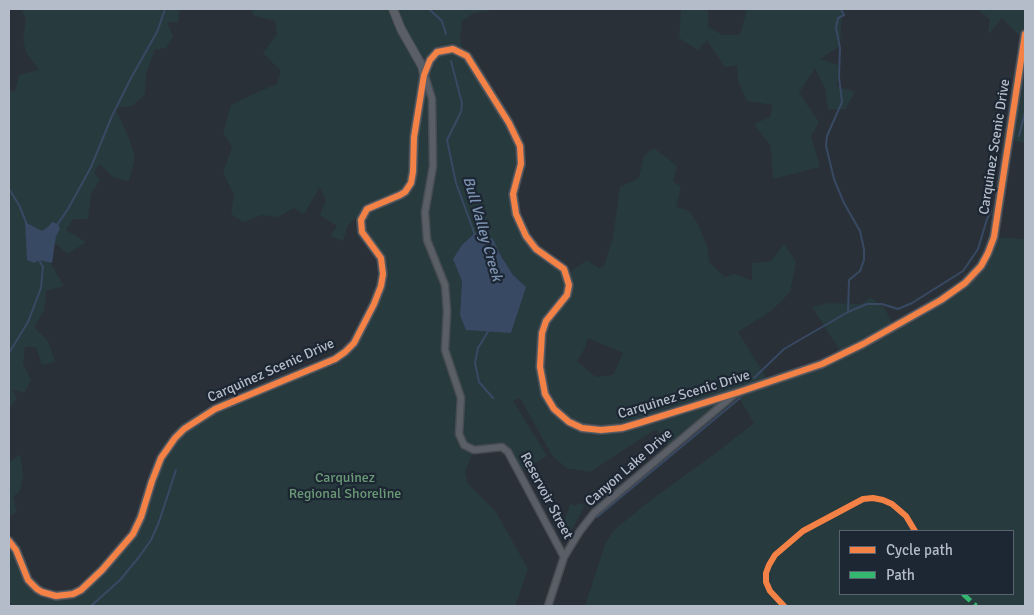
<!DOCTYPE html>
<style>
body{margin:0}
#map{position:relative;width:1034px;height:615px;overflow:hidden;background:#2a3038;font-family:Signika,sans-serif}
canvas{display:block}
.frame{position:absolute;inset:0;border:10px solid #b4bcc9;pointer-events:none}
.legend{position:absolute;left:839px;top:530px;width:175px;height:65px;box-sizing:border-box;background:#1d2633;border:1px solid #59626f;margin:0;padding:6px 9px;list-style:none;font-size:15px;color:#b4bcc9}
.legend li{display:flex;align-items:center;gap:10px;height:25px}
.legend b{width:25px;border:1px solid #59626f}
</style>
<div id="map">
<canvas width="1034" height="615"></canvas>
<div class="frame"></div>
<ul class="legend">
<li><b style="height:6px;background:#f48246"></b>Cycle path</li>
<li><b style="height:6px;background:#33b770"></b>Path</li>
</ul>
</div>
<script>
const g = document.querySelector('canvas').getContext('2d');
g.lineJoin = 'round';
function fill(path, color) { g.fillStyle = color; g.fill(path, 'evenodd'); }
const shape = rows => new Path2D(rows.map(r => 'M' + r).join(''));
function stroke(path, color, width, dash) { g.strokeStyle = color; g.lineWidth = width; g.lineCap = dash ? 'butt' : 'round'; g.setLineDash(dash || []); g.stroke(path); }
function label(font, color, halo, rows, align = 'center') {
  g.font = font + ' Signika,sans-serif'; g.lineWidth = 4.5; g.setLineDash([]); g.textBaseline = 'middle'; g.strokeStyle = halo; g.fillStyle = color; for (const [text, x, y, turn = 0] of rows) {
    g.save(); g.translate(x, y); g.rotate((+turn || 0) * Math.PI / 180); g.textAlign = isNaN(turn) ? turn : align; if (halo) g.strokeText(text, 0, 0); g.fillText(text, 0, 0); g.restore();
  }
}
const green = shape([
 [21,9,180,9,178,22,167,22,173,36,166,48,155,50,146,73,145,94,132,106,115,108,126,131,134,152,134,162,129,181,113,177,99,164,94,173,100,180,91,194,88,219,73,219,66,230,86,242,68,254,56,244,35,238,64,286,46,291,44,310,34,327,48,341,55,362,42,365,36,347,25,347,23,364,31,380,24,393,12,389,17,398,9,409,9,90,15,92,19,75,39,70,26,52,23,40,26,19],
 [251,9,492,9,488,11,474,13,462,21,460,37,463,52,520,146,513,194,526,236,567,274,587,260,599,268,604,266,613,238,620,187,639,178,644,156,654,148,677,166,673,181,681,187,676,207,689,211,698,224,707,246,709,262,725,277,735,274,752,281,752,263,771,261,784,244,796,262,790,292,771,311,738,332,769,382,843,355,812,307,829,303,861,304,871,297,885,309,894,327,971,278,994,237,1025,239,1025,606,585,606,605,545,613,531,651,500,716,453,754,423,736,393,671,448,656,429,590,472,566,468,552,455,520,398,513,401,547,456,519,473,502,447,474,449,465,472,468,484,496,512,528,569,515,606,9,606,9,541,25,574,42,592,72,594,130,539,161,458,193,422,335,359,362,330,383,268,365,237,364,211,348,225,343,241,330,236,337,226,320,215,326,200,320,187,304,214,294,208,278,217,262,215,243,222,231,214,234,195,223,172,232,147,223,133,231,105,258,92,277,84,281,71,263,53,277,34,275,21,255,16],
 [493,239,501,256,513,275,526,287,460,315,462,281],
 [588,338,623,353,613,375,596,377,577,361,585,348],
 [840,531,1013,531,1013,594,840,594],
 [708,9,708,27,723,35,740,35,747,9,842,9,840,46,820,59,838,65,837,86,855,92,845,109,828,109,825,88,815,68,799,93,819,122,811,136,820,167,773,179,771,146,754,124,770,117,773,105,747,101,738,81,737,65,725,67,707,40,698,50,679,38,681,10],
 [977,9,1025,9,1025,143,1009,139,1024,40,1002,18,988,35,990,19],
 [20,454,23,475,20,491,13,497,17,512,9,516,9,463],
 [577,503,585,505,573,528,570,530,564,523,570,504,576,506]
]);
const water = shape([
 [25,222,42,231,48,227,52,222,58,224,60,229,56,236,52,263,39,260,34,263,27,260],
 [475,233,493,239,501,256,513,275,526,287,511,333,466,330,460,315,462,281,453,259,462,245]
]);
const stream = shape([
 [429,9,442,21,446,34],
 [841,9,844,15,838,18,836,28,840,48,839,77,842,102,827,136,826,146,834,179,844,203,860,231,864,249,864,260,860,271,849,280,848,312],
 [451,61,462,103,461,112,447,140,456,183,475,235],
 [1019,136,1025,112],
 [9,189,19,205,26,222],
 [57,225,68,209,91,167,112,116,131,78,157,32,165,9],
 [489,330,478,348,475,363,479,382,493,398],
 [9,353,28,322,41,288,43,267,39,260],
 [754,378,784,349,848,312,867,304,882,304,898,309,912,303,963,271,978,249,987,219,991,211],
 [597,517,740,398],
 [91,606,120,580,139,557,151,540,159,522,176,470]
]);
const minor = shape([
 [425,76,432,99,433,166,425,212,427,240,445,285,447,311,445,350,461,398,459,434,464,445,474,450,502,447,508,452,564,557],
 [548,606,564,557,580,531,594,513,735,394]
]);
const tertiary = shape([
 [393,9,401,29,422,66,424,75],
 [9,541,16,550,28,580,37,589,42,592,56,596,73,594,81,590,102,570,133,534,141,517,152,481,161,458,175,438,184,429,215,409,335,359,345,352,354,343,374,304,381,286,383,274,381,258,362,232,361,220,367,209,400,195,405,192,411,183,413,172,414,137,424,75,430,60,437,52,453,49,467,56,509,123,520,146,521,164,513,194,516,214,526,236,536,249,564,269,569,285,567,295,546,321,542,333,540,367,545,394,554,409,569,422,582,428,601,430,622,428,639,423,736,393,822,364,863,344,941,300,965,283,981,266,988,253,994,237,1025,34]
]);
const quiet = shape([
 [963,594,976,606]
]);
const cycleway = shape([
 [9,541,16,550,28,580,37,589,42,592,56,596,73,594,81,590,102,570,133,534,141,517,152,481,161,458,175,438,184,429,215,409,335,359,345,352,354,343,374,304,381,286,383,274,381,258,362,232,361,220,367,209,400,195,405,192,411,183,413,172,414,137,424,75,430,60,437,52,453,49,467,56,509,123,520,146,521,164,513,194,516,214,526,236,536,249,564,269,569,285,567,295,546,321,542,333,540,367,545,394,554,409,569,422,582,428,601,430,622,428,639,423,736,393,822,364,863,344,941,300,965,283,981,266,988,253,994,237,1025,34],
 [784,606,770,591,766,582,766,573,769,565,775,555,803,531,863,499,873,498,883,500,892,504,906,516,915,531]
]);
const streetNames = [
 ["Carquinez Scenic Drive",995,147,-81],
 ["Carquinez Scenic Drive",271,371,-24],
 ["Carquinez Scenic Drive",684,395,-17],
 ["Canyon Lake Drive",629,468,-41],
 ["Reservoir Street",546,496,62]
];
const parkNames = [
 ["Carquinez",345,478],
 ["Regional Shoreline",345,494]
];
const waterNames = [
 ["Bull Valley Creek",482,229,74]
];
fill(green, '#273a3e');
fill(water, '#384963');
stroke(stream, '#384963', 2);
stroke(minor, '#484c53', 9);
stroke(tertiary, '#484c53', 10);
stroke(minor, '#5a5e66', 6);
stroke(tertiary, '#5a5e66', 8);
stroke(quiet, '#33b770', 5, [10, 5]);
stroke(cycleway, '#f48246', 6);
label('14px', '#b4bcc9', '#1d2633', streetNames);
label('14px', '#6b9a76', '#1d2633', parkNames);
label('italic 15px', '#7c92b1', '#1d2633', waterNames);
</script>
